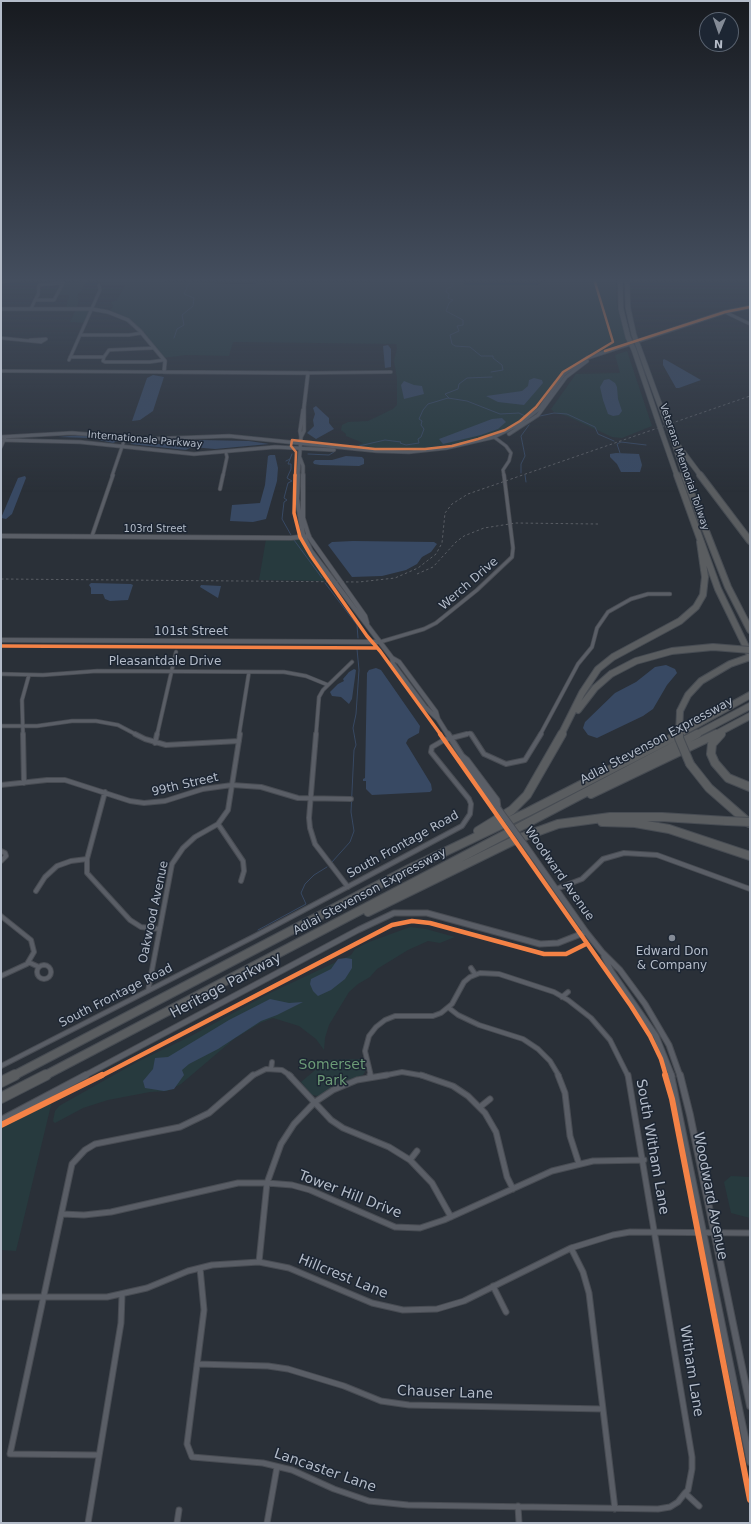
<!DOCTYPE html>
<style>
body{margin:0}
#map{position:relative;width:751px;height:1524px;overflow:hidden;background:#2a3038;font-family:"DejaVu Sans",sans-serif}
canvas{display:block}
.frame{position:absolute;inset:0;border:2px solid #b4bcc9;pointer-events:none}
.north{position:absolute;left:699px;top:12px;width:40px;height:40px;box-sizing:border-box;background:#1d2633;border:1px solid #59626f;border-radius:50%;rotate:182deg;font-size:11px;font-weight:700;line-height:16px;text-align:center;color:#b4bcc9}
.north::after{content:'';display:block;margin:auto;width:14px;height:18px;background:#848b96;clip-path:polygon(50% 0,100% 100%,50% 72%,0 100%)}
</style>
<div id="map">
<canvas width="751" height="1524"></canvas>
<div class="frame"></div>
<div class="north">N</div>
</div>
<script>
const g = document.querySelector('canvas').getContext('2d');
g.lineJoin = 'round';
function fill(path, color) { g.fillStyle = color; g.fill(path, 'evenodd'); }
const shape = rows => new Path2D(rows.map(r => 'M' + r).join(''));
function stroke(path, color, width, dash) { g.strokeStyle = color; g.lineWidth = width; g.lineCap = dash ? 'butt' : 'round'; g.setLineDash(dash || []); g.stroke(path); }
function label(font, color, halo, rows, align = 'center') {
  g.font = font + ' "DejaVu Sans",sans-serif'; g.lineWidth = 3; g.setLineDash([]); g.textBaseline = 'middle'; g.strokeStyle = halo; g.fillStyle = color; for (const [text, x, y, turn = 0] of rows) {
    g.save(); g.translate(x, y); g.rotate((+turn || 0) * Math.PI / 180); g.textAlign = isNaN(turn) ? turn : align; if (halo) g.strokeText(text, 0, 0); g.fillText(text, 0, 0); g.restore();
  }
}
const green = shape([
 [100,279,166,279,165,282,255,284,256,282,370,283,371,279,463,279,465,285,536,285,552,279,616,279,617,305,627,342,598,353,589,353,590,356,572,365,558,378,536,409,512,427,497,434,449,446,446,445,429,449,386,450,357,448,357,445,363,443,346,436,346,434,341,430,342,425,348,422,368,421,393,409,397,405,397,378,394,361,397,348,396,344,233,342,229,356,186,355,163,358,131,321,109,312,113,306,111,302,117,300,125,285,101,285],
 [86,281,82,291,77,295,79,301,77,308,66,308,69,295,58,295,63,283],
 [76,309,90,311,85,323,70,322],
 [627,351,652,426,622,438,612,437,567,416,554,412,551,409,576,374,620,373,615,355],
 [266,539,302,540,329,581,259,580],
 [410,927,426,929,455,937,440,943,428,941,408,950,377,969,370,977,358,984,349,992,329,1025,325,1038,324,1050,316,1039,299,1026,273,1018,260,1023,234,1039,181,1084,167,1091,150,1092,108,1100,83,1108,55,1123,53,1121,55,1111,59,1106,137,1062,191,1036,270,993,351,955,355,949,369,942],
 [363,1059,366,1070,363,1075,341,1083,318,1096,312,1095,301,1082,327,1060],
 [52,1101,16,1251,1,1250,1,1125],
 [731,1176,750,1177,750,1218,731,1213,724,1182]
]);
const water = shape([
 [388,345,391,349,391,367,385,368,383,346],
 [664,359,668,361,701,380,679,388,676,388,663,365,663,360],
 [153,375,164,377,153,411,140,420,132,421,147,378],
 [534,378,542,380,543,383,524,405,498,402,486,396,522,391,528,386,529,380],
 [609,379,615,383,617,387,618,399,622,411,619,415,613,416,608,414,603,400,600,387,604,380],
 [404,381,414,385,422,386,424,394,404,399,401,385],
 [316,406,329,418,329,423,334,429,316,439,307,433,314,426,313,420,315,414,313,408],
 [502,418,506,422,498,429,481,435,443,444,439,439,492,419],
 [81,435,114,439,118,441,113,443,89,438,58,437],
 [201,440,249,441,269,444,215,449,192,447,186,450,130,444,135,442,148,444,171,444,187,441,193,443],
 [616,453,639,454,642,465,640,472,621,472,617,464,610,457,610,454],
 [270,455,275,455,278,468,277,481,266,519,253,522,230,521,232,505,260,503,265,485,268,456],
 [346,456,362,457,364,459,364,464,359,466,320,465,314,464,313,462,315,460,332,460],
 [25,476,26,478,12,514,6,519,1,518,18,478],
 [353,541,434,542,437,544,431,552,422,557,417,564,406,570,382,576,352,577,328,545,332,542],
 [91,583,131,584,133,585,128,600,110,601,105,599,103,594,91,594,91,588,89,585],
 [201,585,221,586,218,598,200,587],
 [666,665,675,669,677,673,667,685,653,709,643,716,597,738,588,735,583,728,585,722,615,693,636,682,655,667],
 [376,668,381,670,420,726,419,733,408,739,406,743,431,784,432,790,430,792,372,795,366,789,366,781,363,781,363,779,365,778,367,673,369,670],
 [354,669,356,670,352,699,349,704,341,697,332,696,330,692,338,684,344,681,343,679,349,672],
 [346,958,352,959,352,968,345,979,331,990,318,996,313,991,310,984,311,979,331,969,338,959],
 [270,999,289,1003,303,1002,277,1015,261,1021,218,1049,189,1064,182,1070,184,1075,174,1089,164,1091,145,1088,143,1081,153,1069,155,1058,168,1057,229,1020]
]);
const stream = shape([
 [450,279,453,286,447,289,446,292,449,294,448,298,453,300,449,303,446,311,463,320,463,325,457,326,459,331,450,335,452,344,455,346,470,347,481,356,493,356,493,358,502,365,503,370,491,372],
 [174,338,177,329,184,325,182,315,193,306,194,298,184,294,191,279],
 [449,398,445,394,458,389,459,384,467,378,492,377],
 [540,416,554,413,567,414,595,427,598,434,614,441],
 [359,446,385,440,401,442,400,443,406,445,419,443,418,439,421,437,424,429,421,425,422,421,419,419,423,410,428,404,448,398,467,401,500,414,519,413,525,416],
 [620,453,617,444,621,442,646,445],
 [308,454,329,455,334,452],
 [290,459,288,464,291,464,291,469,287,478,292,481,288,483,284,498,287,500,284,502,282,519,291,535],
 [286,461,290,459,292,454],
 [521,473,521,464,525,456,521,436,529,425],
 [525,475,526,482],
 [294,540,322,578],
 [325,583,357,625,358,638],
 [332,862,350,842,354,831,351,812,354,750,356,745,353,728,356,714,359,670,357,649],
 [258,930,306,904,301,893,305,884,314,875,327,867]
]);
const minorFar3 = shape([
 [1,282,20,279],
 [63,283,54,300,35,300,38,295,39,285,63,283],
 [31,309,35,300],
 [725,312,750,324],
 [80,335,129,335,142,333],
 [1,338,41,342,46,339,30,340],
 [70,357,104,357],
 [104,357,103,361,105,362,150,362,164,360],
 [104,357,109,350,154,348],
 [69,360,100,290,99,285],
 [1,371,164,372],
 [308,373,391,372],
 [494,437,506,446,511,453,509,461,503,470,504,476],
 [1,447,5,438],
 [112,476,125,438],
 [223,476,227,457,226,453]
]);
const minorFar2 = shape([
 [220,489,223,475],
 [92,536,113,475],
 [380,642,424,629,436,623,477,590,512,557,513,548,504,475],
 [1,674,43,675,97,671,284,672,306,676,328,685],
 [1,726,37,726,72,721,96,721,118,725,137,735],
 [23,735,22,700,29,675],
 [157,735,176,652],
 [239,735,249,672],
 [316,735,319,697,323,690,352,662],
 [463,735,470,733,471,735],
 [540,735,578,664,592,647,597,628,608,612,631,599,648,594,670,594]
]);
const minorFar1 = shape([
 [23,734,24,783],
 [135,734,145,739,166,745,239,741],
 [316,734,309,818,310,828,315,844,348,887],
 [471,734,484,754,506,764,525,760,541,734],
 [155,743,157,734],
 [1,785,47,780,65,780,130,801,144,803,165,801,203,789,232,785,261,787,298,798,351,799],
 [105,792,87,859,87,873,130,920,141,927,159,929],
 [218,824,243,861,244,871,241,881],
 [1,851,5,853,6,856,1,861],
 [556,889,582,879,603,859,624,853,657,855,750,889],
 [36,891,45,877,57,866,71,861,87,859],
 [1,916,31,940,34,952,27,964,1,976],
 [28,962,39,967],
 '37 972a7 7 0 1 1 14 0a7 7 0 1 1-14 0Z',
 [471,968,475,974],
 [148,991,172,864,183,848,195,837,218,824,228,810,240,734],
 [562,997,568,992],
 [449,1008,458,1015,479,1025,523,1039,538,1049,550,1061,559,1076],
 [1,1066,257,935,462,826,470,814,471,804,469,799,431,752,432,747,444,740,467,734],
 [271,1069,272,1062],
 [252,1076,266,1069,282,1070,291,1076],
 [371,1076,365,1051,369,1036,376,1027,385,1020,395,1016,433,1016,441,1013,452,1004,464,982,470,977,480,973,499,974,554,992,568,1000,591,1018,610,1040,628,1076],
 [382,1076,402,1072,425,1076]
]);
const minor = shape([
 [289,1075,331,1120,343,1128,389,1147,410,1160,432,1183,451,1217],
 [370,1075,371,1077],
 [421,1075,453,1086,468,1096,485,1113,496,1132,507,1177,513,1189],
 [558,1075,565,1093,570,1136,579,1164],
 [628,1075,692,1457,692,1469,688,1490,685,1493,699,1506],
 [480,1107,490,1099],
 [410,1160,417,1151],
 [62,1214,84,1215,111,1212,238,1183,267,1183,292,1185,310,1190,395,1227,420,1228,444,1220,552,1171,593,1161,644,1160],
 [571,1248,583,1272,589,1293,615,1509],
 [259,1262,267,1183,281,1144,294,1124,315,1102,333,1090,357,1080,387,1075],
 [200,1268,204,1310,187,1444,192,1457,263,1463,292,1470,334,1489,369,1501,408,1505,658,1509,670,1507,678,1502,685,1493],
 [493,1286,506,1312],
 [1,1297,107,1297,147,1288,188,1271,212,1265,259,1262,289,1268,372,1303,403,1310,437,1309,464,1301,571,1248,613,1235,630,1232,750,1233],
 [197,1364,268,1366,288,1369,344,1386,381,1401,409,1405,603,1409],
 [98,1455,10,1454,72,1164,85,1150,95,1144,180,1127,209,1113,253,1075],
 [518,1506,519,1523],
 [88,1523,121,1323,122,1295],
 [177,1523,179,1510],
 [267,1523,277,1467]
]);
const tertiaryFar3 = shape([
 [1,309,92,309,108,312,128,320,140,331,165,361,164,372,308,373,304,407,304,431,301,437,298,476],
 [509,434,538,415,566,377,587,361],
 [1,437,72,433,150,439,229,436,377,451,409,452,446,448,494,437,518,425,539,409,564,374,587,358,725,312,750,307],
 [301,437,300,431,303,410],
 [1,440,80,442,194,454,275,447,334,450],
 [300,458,303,466,303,476]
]);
const tertiaryFar2 = shape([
 [298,475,297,499,303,534,311,551,392,658,399,662,436,712,438,719],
 [303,475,303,518,309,537,365,616,367,623],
 [1,536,291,538,309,536],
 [1,640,380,642],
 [392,658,393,664,425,707,438,719,448,735]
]);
const tertiaryFar1 = shape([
 [448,734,462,756,467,760,497,800,498,808],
 [462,756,463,763,498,808],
 [525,845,586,932,602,952,620,970,645,1004,669,1045,680,1076],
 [604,956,611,971,656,1036,672,1076],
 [84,1076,358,930,394,913,427,913,540,944,558,943,586,932]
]);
const tertiary = shape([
 [671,1075,750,1462],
 [680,1075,690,1115,750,1406],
 [1,1120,86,1075]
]);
const motorwayFar3 = shape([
 [620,279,621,309,628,337],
 [627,279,628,308,634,335],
 [639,348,665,419],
 [634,350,658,421],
 [670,430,685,476],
 [662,433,677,476],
 [677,444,701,476]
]);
const motorwayFar2 = shape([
 [677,475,718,589,750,655],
 [684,475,728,587,750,630],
 [700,475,750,541],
 [578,710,595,688,611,674],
 [680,711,688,695,701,681,730,664,750,657],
 [561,735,582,693,598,669,613,657,680,621,696,607,703,595,705,577,700,542],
 [678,735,750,695],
 [695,735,750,706],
 [714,735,750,716]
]);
const motorwayFar1 = shape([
 [721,734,712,744,711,754,715,763,728,778,750,787],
 [690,764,709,788,749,823],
 [591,794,716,734],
 [602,822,635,823,669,829,750,856],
 [478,831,512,810,527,795,562,734],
 [368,912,517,839,558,824,610,817,662,817,727,821],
 [13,1076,409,869,528,812,680,734],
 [44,1076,697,734]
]);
const motorway = shape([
 [1,1082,15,1075],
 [1,1098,46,1075]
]);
const rail = shape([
 [417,574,433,567,456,542,464,536,484,528,516,523,598,524],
 [1,579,359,582,395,578,418,568,436,554,442,543,445,513,452,504,468,494,750,396]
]);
const tertiaryBridge = shape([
 [498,808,525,845]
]);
const motorwayBridgeFar2 = shape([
 [634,335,639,348],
 [628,337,634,350],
 [665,419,670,430],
 [658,421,662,433]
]);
const motorwayBridgeFar1 = shape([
 [611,674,636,661,672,651,713,647,750,650],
 [679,735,680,711]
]);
const motorwayBridge = shape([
 [679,734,679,738,690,764],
 [727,821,750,822]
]);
const cyclewayFar3 = shape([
 [605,351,725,312,750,307],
 [295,476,296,452,291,446,292,440,375,449,425,449,452,446,478,439,505,430,520,421,536,407,563,372,613,342,594,279]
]);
const cyclewayFar2 = shape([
 [295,475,294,513,300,537,311,556,367,636,380,651,441,735],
 [1,646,377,648]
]);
const cyclewayFar1 = shape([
 [440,734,631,1006,650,1036,661,1059,666,1076],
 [101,1076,392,925,412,921,430,923,544,954,566,954,586,944]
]);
const cycleway = shape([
 [665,1075,672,1099,750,1500],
 [1,1125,102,1075]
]);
const markers = [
 [672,938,4,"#848b96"]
];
const farStreetnames = [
 ["Internationale Parkway",145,440,5],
 ["Veterans Memorial Tollway",684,467,71],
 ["103rd Street",155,529]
];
const streetNames = [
 ["Werch Drive",469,584,-41],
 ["101st Street",191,632],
 ["Pleasantdale Drive",165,662],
 ["Adlai Stevenson Expressway",657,741,-28],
 ["99th Street",185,785,-13],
 ["South Frontage Road",403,845,-29],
 ["Woodward Avenue",559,874,55],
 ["Adlai Stevenson Expressway",370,892,-28],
 ["Oakwood Avenue",154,912,-78],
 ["South Frontage Road",116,996,-27]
];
const poiNames = [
 ["Edward Don",672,952],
 ["& Company",672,966]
];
const nearStreetnames = [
 ["Heritage Parkway",226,986,-28],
 ["South Witham Lane",652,1147,80],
 ["Tower Hill Drive",350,1195,21],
 ["Woodward Avenue",710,1196,79],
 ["Hillcrest Lane",343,1277,22],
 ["Witham Lane",691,1371,81],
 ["Chauser Lane",445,1393,2],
 ["Lancaster Lane",325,1471,19]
];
const nearParknames = [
 ["Somerset",332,1065],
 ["Park",332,1081]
];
fill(green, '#273a3e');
fill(water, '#384963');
stroke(stream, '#384963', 1);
stroke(minorFar3, '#484c53', 4);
stroke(minorFar2, '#484c53', 4.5);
stroke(minorFar1, '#484c53', 6);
stroke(minor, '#484c53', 7);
stroke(tertiaryFar3, '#484c53', 4.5);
stroke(tertiaryFar2, '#484c53', 5.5);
stroke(tertiaryFar1, '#484c53', 7);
stroke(tertiary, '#484c53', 8);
stroke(motorwayFar3, '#474c53', 6);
stroke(motorwayFar2, '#474c53', 8);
stroke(motorwayFar1, '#474c53', 10);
stroke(motorway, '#474c53', 12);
stroke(minorFar3, '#5a5e66', 2.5);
stroke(minorFar2, '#5a5e66', 3);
stroke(minorFar1, '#5a5e66', 4);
stroke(minor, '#5a5e66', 5);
stroke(tertiaryFar3, '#5a5e66', 3);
stroke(tertiaryFar2, '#5a5e66', 4);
stroke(tertiaryFar1, '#5a5e66', 5);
stroke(tertiary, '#5a5e66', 6);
stroke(motorwayFar3, '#5a5d60', 4.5);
stroke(motorwayFar2, '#5a5d60', 6);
stroke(motorwayFar1, '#5a5d60', 8);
stroke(motorway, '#5a5d60', 10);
stroke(rail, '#595d64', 1, [2.5, 2.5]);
stroke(tertiaryBridge, '#484c53', 7, []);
stroke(motorwayBridgeFar2, '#474c53', 6, []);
stroke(motorwayBridgeFar1, '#474c53', 8, []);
stroke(motorwayBridge, '#474c53', 10, []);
stroke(tertiaryBridge, '#5a5e66', 5);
stroke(motorwayBridgeFar2, '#5a5d60', 4.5);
stroke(motorwayBridgeFar1, '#5a5d60', 6);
stroke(motorwayBridge, '#5a5d60', 8);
stroke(cyclewayFar3, '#f48246', 2.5);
stroke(cyclewayFar2, '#f48246', 3.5);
stroke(cyclewayFar1, '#f48246', 4.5);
stroke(cycleway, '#f48246', 6);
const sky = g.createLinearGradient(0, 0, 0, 492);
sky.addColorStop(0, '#171a1f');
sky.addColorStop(0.57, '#444e5e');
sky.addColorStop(1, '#444e5e00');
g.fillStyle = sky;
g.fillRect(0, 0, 751, 492);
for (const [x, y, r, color] of markers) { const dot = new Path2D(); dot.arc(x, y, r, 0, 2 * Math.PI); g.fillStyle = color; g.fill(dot); stroke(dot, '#1d2633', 1.5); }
label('10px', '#b4bcc9', '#1d2633', farStreetnames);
label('12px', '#b4bcc9', '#1d2633', streetNames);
label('12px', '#b4bcc9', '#1d2633', poiNames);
label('14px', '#b4bcc9', '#1d2633', nearStreetnames);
label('14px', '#6b9a76', '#1d2633', nearParknames);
</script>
